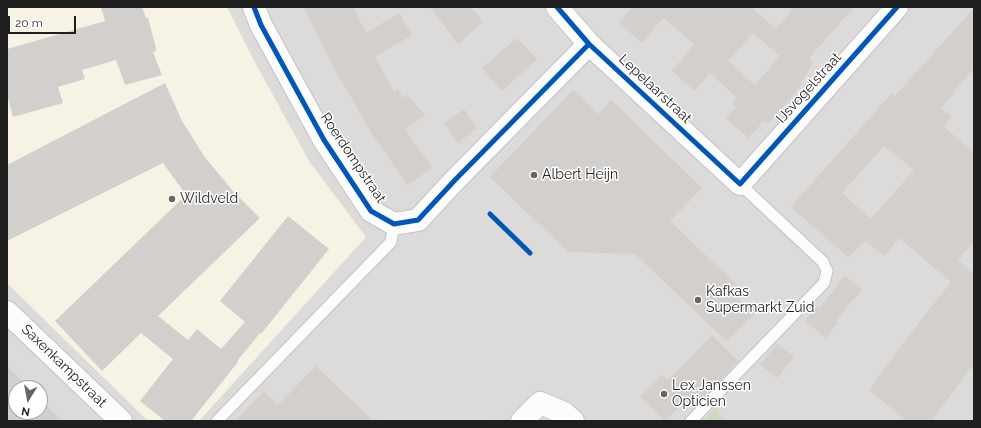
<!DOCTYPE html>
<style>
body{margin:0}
#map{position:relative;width:981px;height:428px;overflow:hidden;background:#eeebe8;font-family:Raleway,sans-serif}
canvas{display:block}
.frame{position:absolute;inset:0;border:8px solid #1f1f1f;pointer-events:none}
.north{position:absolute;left:8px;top:380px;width:40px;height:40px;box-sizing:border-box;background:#fff;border:1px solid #a5a5a5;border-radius:50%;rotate:191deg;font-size:11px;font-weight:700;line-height:16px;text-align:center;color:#1f1f1f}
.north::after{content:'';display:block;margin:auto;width:14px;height:18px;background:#676665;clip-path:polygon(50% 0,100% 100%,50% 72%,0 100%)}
.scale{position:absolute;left:8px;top:16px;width:68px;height:18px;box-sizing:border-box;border:2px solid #1f1f1f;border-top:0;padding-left:5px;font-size:12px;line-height:14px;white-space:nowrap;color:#1f1f1f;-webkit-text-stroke:3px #fff;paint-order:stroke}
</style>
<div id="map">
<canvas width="981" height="428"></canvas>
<div class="frame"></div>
<div class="north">N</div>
<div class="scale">20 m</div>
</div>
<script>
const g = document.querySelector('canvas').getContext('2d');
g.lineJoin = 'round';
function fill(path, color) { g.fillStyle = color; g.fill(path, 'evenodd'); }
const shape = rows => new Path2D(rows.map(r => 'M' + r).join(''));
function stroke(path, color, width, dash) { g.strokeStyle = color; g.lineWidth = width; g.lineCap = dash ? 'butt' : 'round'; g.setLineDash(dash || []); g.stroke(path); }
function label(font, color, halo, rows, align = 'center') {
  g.font = font + ' Raleway,sans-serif'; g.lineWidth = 3; g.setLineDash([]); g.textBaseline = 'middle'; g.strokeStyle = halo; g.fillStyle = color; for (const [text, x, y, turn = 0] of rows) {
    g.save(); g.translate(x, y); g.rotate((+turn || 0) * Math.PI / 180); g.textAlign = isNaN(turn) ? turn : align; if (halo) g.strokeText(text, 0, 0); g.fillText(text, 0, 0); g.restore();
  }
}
const residential = shape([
 [7,7,974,7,974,421,7,421],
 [16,388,40,388,40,412,16,412]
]);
const education = shape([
 [7,7,227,7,251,55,309,161,366,237,199,421,148,421,7,283]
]);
const forest = shape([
 [715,408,726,421,704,421]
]);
const parking = shape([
 [461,205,588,326,633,279,688,331,628,392,569,337,488,421,385,421,318,356]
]);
const building = shape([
 [101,7,142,7,146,18,148,18,156,48,156,51,153,52,162,75,125,85,116,60,82,70,85,79,58,87,63,103,13,117,7,95,7,49,105,21],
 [303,7,353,7,366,33,399,13,412,35,375,57,394,92,398,89,403,98,407,95,425,115,405,129,432,168,408,185,372,134,333,66],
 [430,7,471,7,483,22,458,44],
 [633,7,751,7,776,29,795,7,854,7,809,58,813,62,796,92,768,124,764,121,748,138,726,118,736,107,732,103,737,98,710,73,695,91,672,71,694,45,691,41,663,18,642,43,619,23],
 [753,33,780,56,755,85,728,61],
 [974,8,974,68,953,92,955,93,941,108,952,117,943,126,974,153,974,241,958,260,974,274,974,364,931,421,907,421,869,390,900,347,951,282,899,238,884,256,866,241,848,257,791,207,892,93,895,96],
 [884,146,914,170,871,219,842,193],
 [517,38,537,59,502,91,482,68],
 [165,83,182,121,204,156,232,190,260,218,158,316,188,340,197,329,221,349,245,322,220,301,288,216,329,249,261,334,260,333,237,361,238,362,191,421,165,421,140,401,173,359,141,333,102,371,55,321,186,195,163,163,7,241,7,165],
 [573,90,598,114,611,100,702,188,670,221,744,292,738,298,755,313,728,341,715,330,635,254,568,252,490,177],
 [464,109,477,128,458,143,444,123],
 [845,276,862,289,836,321,838,323,826,338,805,321,817,306,819,308],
 [712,335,738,361,695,407,687,399,665,421,640,397,662,375,668,380],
 [777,344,794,357,777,378,760,365],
 [7,366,29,388,16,388,16,412,40,412,40,399,62,421,7,421],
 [316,366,373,421,235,421,264,391,278,405]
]);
const lane = shape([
 [217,421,391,242,394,224],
 [691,421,824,283,827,271,823,262,740,184]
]);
const street = shape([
 [254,7,261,25,324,140,371,211,394,224,418,220,455,180,589,44],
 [557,7,589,44,740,184,897,7],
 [7,312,121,421],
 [522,421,540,403,564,413,573,421]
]);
const cycleway = shape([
 [254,7,261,25,324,140,371,211,394,224,418,220,455,180,589,44],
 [557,7,589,44,740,184,897,7],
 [490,214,530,253]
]);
const markers = [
 [534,175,4,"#676665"],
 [172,199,4,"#676665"],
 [698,300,4,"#676665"],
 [664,394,4,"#676665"]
];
const streetNames = [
 ["IJsvogelstraat",809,88,-48],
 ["Lepelaarstraat",655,89,43],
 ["Roerdompstraat",353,158,56],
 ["Saxenkampstraat",64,366,44]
];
const poiNames = [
 ["Albert Heijn",542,175],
 ["Wildveld",180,199],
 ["Kafkas",706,292],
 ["Supermarkt Zuid",706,308],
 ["Lex Janssen",672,386],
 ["Opticien",672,402]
];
fill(residential, '#dddbd9');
fill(education, '#f7f3e4');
fill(forest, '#ccdabe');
fill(parking, '#dedcdb');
fill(building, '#d2cfcd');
stroke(lane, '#c3c2c0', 13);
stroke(street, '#c3c2c0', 24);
stroke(lane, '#fcfcfc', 11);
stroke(street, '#fcfcfc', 22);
stroke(cycleway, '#0057b8', 5);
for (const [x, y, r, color] of markers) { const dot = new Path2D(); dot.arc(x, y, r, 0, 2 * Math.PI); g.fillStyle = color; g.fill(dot); stroke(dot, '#fff', 1.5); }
label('14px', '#1f1f1f', '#fff', streetNames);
label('14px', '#1f1f1f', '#fff', poiNames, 'left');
</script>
